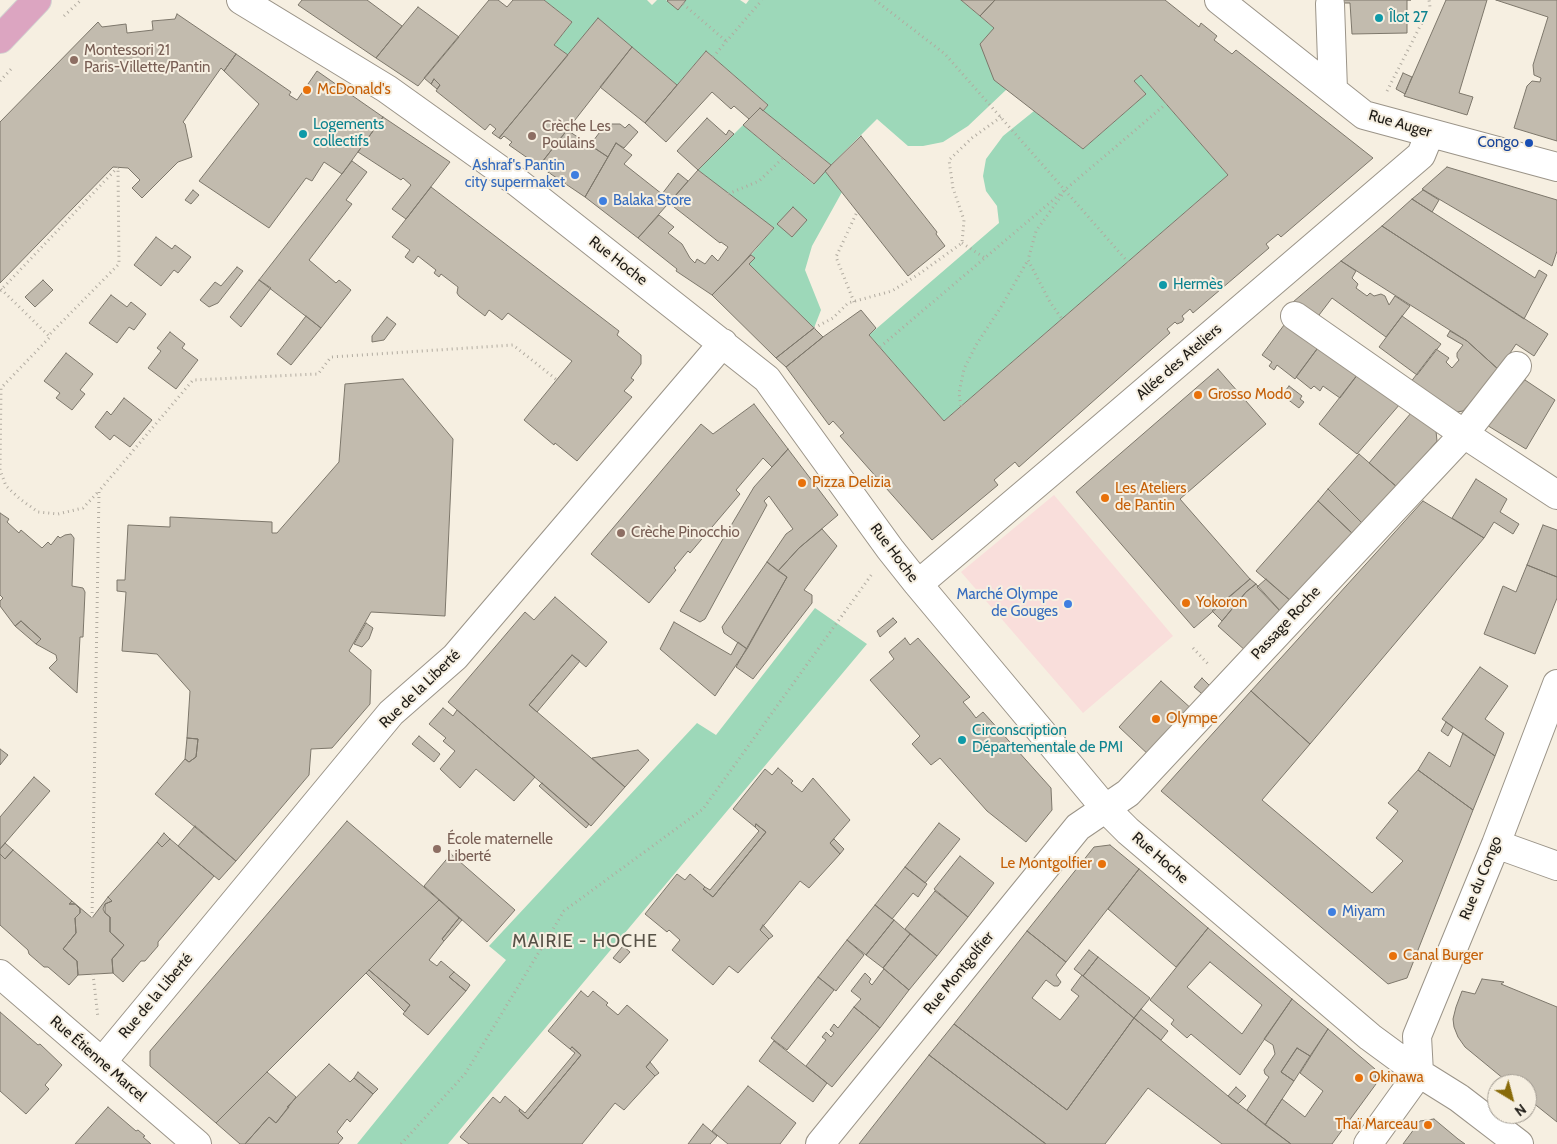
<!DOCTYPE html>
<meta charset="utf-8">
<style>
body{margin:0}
#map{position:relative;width:1557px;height:1144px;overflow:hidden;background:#f6efe1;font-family:Cabin,sans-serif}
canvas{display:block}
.north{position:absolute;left:1487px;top:1074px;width:50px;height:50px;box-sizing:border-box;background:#f6efe1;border:1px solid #a09a90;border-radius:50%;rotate:143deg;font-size:14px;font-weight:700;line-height:20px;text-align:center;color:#1e1b16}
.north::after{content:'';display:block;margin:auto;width:18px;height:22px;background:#896b0a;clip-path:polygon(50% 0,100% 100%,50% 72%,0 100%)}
</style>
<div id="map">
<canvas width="1557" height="1144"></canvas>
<div class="north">N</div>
</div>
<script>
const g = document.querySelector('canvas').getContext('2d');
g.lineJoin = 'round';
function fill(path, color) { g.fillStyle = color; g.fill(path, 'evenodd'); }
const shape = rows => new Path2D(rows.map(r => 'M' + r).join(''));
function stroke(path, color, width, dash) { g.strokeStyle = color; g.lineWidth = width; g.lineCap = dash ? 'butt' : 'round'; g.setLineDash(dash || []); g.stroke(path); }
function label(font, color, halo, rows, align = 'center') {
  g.font = font + ' Cabin,sans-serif'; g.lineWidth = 4; g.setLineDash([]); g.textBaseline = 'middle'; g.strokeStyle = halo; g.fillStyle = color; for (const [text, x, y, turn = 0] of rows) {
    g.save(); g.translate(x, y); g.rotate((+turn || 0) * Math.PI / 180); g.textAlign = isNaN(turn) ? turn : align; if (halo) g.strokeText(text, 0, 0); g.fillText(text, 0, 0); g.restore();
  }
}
const commercial = shape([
 [1054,495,1173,636,1083,713,961,572]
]);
const green = shape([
 [544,0,647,0,652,5,657,0,666,0,678,10,686,0,740,0,746,4,749,0,961,0,994,28,1007,89,968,126,943,142,923,146,908,146,877,119,831,165,763,111,768,105,706,51,677,85,598,19,568,55,554,45,572,22],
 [1141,75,1228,175,944,421,869,335,999,223,997,206,986,191,983,176,986,159,1003,136,1034,111,1083,149,1146,94,1134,81],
 [743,125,813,184,825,171,842,192,812,246,805,270,821,310,814,328,749,264,754,259,751,255,773,229,698,170],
 [815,608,867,644,448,1144,357,1144,506,960,489,946,697,723,716,735]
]);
const building = shape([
 [302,0,367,0,402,26,376,58,298,5,302,0],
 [489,0,498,0,507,7,513,0,544,0,572,22,554,45,568,55,499,138,492,133,496,129,490,124,485,130,436,91,440,85,434,79,431,84,424,78,489,0],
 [668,0,686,0,678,10,667,1,668,0],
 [961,0,995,0,980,16,961,0],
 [995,0,1165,0,1199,27,1201,23,1217,36,1214,40,1232,54,1236,50,1373,158,1281,237,1278,234,1266,244,1269,248,1193,313,1190,309,1182,316,1184,319,1182,322,1177,324,1175,322,1167,329,1170,333,1019,467,1015,462,994,480,998,485,932,540,840,436,844,433,833,421,829,425,786,367,823,337,861,310,876,328,869,335,944,421,1228,175,1141,75,1134,81,1146,94,1083,149,994,80,980,44,994,28,980,16,995,0],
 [1342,0,1411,0,1407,0,1407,33,1352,34,1350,3,1342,3,1342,0],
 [1446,0,1487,0,1459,93,1473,97,1467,115,1404,96,1446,0],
 [1496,0,1557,0,1557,141,1514,128,1527,86,1532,81,1540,82,1541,78,1534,75,1533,65,1548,17,1496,0],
 [418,7,459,37,418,86,376,58,418,7],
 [177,14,236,54,224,71,221,68,183,122,185,124,192,157,178,162,142,198,132,188,140,180,128,168,113,167,0,283,0,122,98,22,102,27,126,24,127,33,153,30,152,21,175,19,177,14],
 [598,18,632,47,539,166,509,145,512,142,504,136,501,139,499,138,598,18],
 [632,47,677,85,645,123,600,87,632,47],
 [706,51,768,105,763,111,760,108,749,119,734,106,731,109,712,92,666,142,645,123,706,51],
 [236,54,291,92,289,95,297,100,317,71,383,117,342,174,324,162,312,181,306,178,269,228,199,181,259,104,224,71,236,54],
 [1403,73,1412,77,1405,94,1396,89,1403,73],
 [434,79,440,85,437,89,431,84,434,79],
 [760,108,831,165,814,184,743,125,760,108],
 [383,117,450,162,406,219,392,209,411,185,403,178,401,180,358,152,383,117],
 [707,118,726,135,729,130,734,134,698,170,677,151,707,118],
 [606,124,620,124,625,128,629,124,638,132,624,148,616,143,608,157,590,145,606,124],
 [567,130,608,157,585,197,539,166,567,130],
 [861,136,937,232,936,234,945,246,908,276,825,171,861,136],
 [616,143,632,155,624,164,662,194,678,173,688,181,638,238,585,197,616,143],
 [352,161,367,172,346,200,352,204,309,260,336,283,339,280,351,290,321,328,259,280,352,161],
 [1447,167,1557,200,1557,251,1552,266,1422,189,1447,167],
 [698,170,774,228,732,275,712,295,676,271,677,269,638,238,659,215,674,227,668,233,682,244,690,258,695,263,697,259,705,264,712,255,718,261,728,247,721,242,720,243,669,203,698,170],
 [431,187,619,331,617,335,641,355,641,364,631,378,634,380,624,391,632,397,577,461,555,443,554,445,524,420,572,361,508,313,502,320,489,310,485,316,459,296,457,293,458,287,441,274,439,277,434,273,436,270,418,256,413,263,405,257,410,250,392,237,431,187],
 [193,190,199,195,191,204,185,200,193,190],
 [1423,190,1439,200,1432,212,1412,199,1423,190],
 [1412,199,1535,278,1539,270,1547,275,1524,319,1382,226,1412,199],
 [793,207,807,220,792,237,777,224,793,207],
 [1382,226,1548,334,1534,356,1516,344,1499,370,1467,341,1341,261,1382,226],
 [156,237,172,249,175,245,191,257,178,273,174,270,161,286,134,265,156,237],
 [751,255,755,258,749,264,814,328,776,358,712,295,751,255],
 [1341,261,1356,271,1352,278,1358,284,1356,288,1367,296,1370,293,1374,296,1381,294,1385,296,1389,305,1395,296,1410,306,1386,337,1332,298,1316,319,1293,302,1341,261],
 [237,267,243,271,218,303,209,307,200,300,215,282,221,286,237,267],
 [43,280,53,290,35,307,25,297,43,280],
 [259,280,271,288,241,327,230,317,259,280],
 [111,295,127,307,131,302,146,314,134,330,129,327,117,343,89,323,111,295],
 [306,316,321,328,291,365,277,354,306,316],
 [1402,316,1441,344,1417,375,1379,347,1402,316],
 [387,317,396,324,384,340,372,342,372,336,387,317],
 [1287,321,1320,345,1295,379,1277,365,1274,370,1269,366,1272,362,1262,355,1287,321],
 [814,328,823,337,786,367,776,358,814,328],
 [1450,331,1467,341,1499,370,1463,411,1451,413,1410,383,1436,349,1449,358,1446,362,1452,368,1459,360,1457,357,1457,353,1463,345,1447,336,1450,331],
 [170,332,185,344,182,348,198,360,176,389,148,368,161,351,157,348,170,332],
 [1320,345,1358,374,1340,398,1323,386,1320,391,1314,386,1311,389,1296,377,1320,345],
 [66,353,93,374,80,390,85,394,72,410,56,398,60,393,44,381,66,353],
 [1218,369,1266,424,1180,499,1250,579,1194,628,1076,492,1218,369],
 [1358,374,1400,404,1357,454,1319,424,1358,374],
 [403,379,453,439,445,616,371,612,349,651,371,670,370,704,332,748,311,749,309,775,236,861,155,794,185,759,189,762,196,757,198,739,187,738,190,691,157,654,122,651,126,592,117,591,117,580,125,580,128,525,170,527,170,517,272,522,272,533,277,533,339,462,345,384,403,379],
 [1525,380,1555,400,1526,449,1485,424,1525,380],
 [1289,386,1302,396,1300,399,1304,402,1299,408,1282,395,1289,386],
 [124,398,152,420,130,447,114,435,110,440,95,427,107,411,111,415,124,398],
 [754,404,788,449,772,467,763,458,736,490,740,494,690,553,688,551,674,568,676,570,649,603,591,554,701,424,713,434,754,404],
 [1411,413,1436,431,1437,441,1397,487,1369,463,1411,413],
 [788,449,838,515,799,548,778,571,767,562,786,534,793,529,769,496,764,501,767,505,705,619,700,622,680,611,754,487,788,449],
 [1359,454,1397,487,1363,524,1328,489,1359,454],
 [1476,479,1507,499,1500,512,1519,524,1513,534,1494,522,1484,538,1452,518,1476,479],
 [1328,489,1363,524,1353,534,1318,501,1328,489],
 [1318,501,1353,534,1292,602,1256,571,1318,501],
 [1423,501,1484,538,1310,744,1251,691,1423,501],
 [0,513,9,519,7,522,19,533,21,530,42,548,48,542,51,545,58,536,60,538,65,535,71,534,74,538,72,586,83,588,85,592,83,637,80,637,77,693,49,668,57,660,56,655,36,644,41,639,21,621,15,626,0,606,0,601,3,598,0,595,0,513],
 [1543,525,1557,530,1557,577,1527,565,1543,525],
 [822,529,837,546,804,590,812,595,812,603,753,679,736,667,787,577,778,571,799,548,822,529],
 [767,562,787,577,747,649,724,633,722,627,767,562],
 [1527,565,1557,577,1557,598,1535,654,1484,634,1503,586,1516,592,1527,565],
 [1250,579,1256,584,1246,592,1222,621,1212,611,1250,579],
 [1266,579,1292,602,1282,613,1257,587,1266,579],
 [1256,584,1282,613,1247,652,1218,626,1246,592,1256,584],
 [555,597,607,642,586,667,572,655,529,705,625,787,591,826,448,702,525,612,534,620,555,597],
 [893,618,897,622,880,637,877,631,893,618],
 [21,621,41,639,36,644,15,626,21,621],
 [674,622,731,655,738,642,747,649,715,696,660,649,674,622],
 [366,623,373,628,369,639,362,647,354,644,366,623],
 [905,638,910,645,918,638,968,695,970,697,963,702,970,710,976,718,983,712,1051,788,1052,810,1026,842,987,811,940,758,931,765,912,744,920,736,870,680,894,659,889,652,905,638],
 [572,655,580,661,537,712,529,705,572,655],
 [1480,667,1508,686,1485,719,1504,733,1495,756,1442,719,1480,667],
 [1202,678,1215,691,1208,699,1194,687,1202,678],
 [1161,681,1194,711,1151,757,1119,727,1161,681],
 [1251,691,1310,744,1262,800,1372,893,1403,861,1376,838,1398,811,1388,803,1418,770,1473,810,1407,978,1388,984,1161,791,1251,691],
 [443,708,453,716,457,710,535,777,514,801,476,769,460,788,440,769,455,751,443,741,446,738,429,724,443,708],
 [1446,722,1453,727,1448,736,1441,731,1446,722],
 [1463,733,1495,756,1473,810,1418,770,1429,752,1450,767,1463,733],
 [419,736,440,754,434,762,412,744,419,736],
 [187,738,198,739,196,757,189,762,185,759,187,738],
 [0,749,8,755,0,765,0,749],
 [638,750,649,760,625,787,592,758,638,750],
 [778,768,793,781,791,783,802,792,813,778,850,820,830,843,840,854,809,888,800,881,760,930,769,939,738,973,729,966,713,985,672,950,680,940,669,930,667,932,645,914,677,874,685,880,690,874,705,887,703,889,713,897,766,832,756,824,755,827,733,809,765,769,772,775,778,768],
 [34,777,50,791,0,849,0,817,34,777],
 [542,783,589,824,586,828,539,786,542,783],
 [347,821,439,900,216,1123,150,1066,150,1051,347,821],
 [939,823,960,839,925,883,905,867,939,823],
 [756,824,766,832,713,897,703,889,705,887,710,890,759,831,755,827,756,824],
 [195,826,236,861,219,880,178,846,195,826],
 [164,833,170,839,162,847,157,842,164,833],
 [170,839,214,876,158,942,158,946,145,961,141,961,123,982,113,973,112,959,124,945,110,932,110,917,105,913,105,904,112,901,108,897,157,842,162,847,170,839],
 [834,839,844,849,840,854,830,843,834,839],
 [5,843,13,850,5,859,0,854,0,849,5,843],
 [1110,845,1139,869,1066,962,1027,931,1094,847,1110,845],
 [13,850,72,901,69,904,75,904,80,909,80,913,75,918,76,933,63,949,77,961,78,975,69,985,48,967,44,967,29,954,28,950,0,925,0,854,5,859,13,850],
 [451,854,515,910,487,942,424,886,451,854],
 [960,856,994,883,968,917,934,889,960,856],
 [905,867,927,884,918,897,913,893,892,919,875,905,905,867],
 [1139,869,1208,928,1176,967,1108,909,1139,869],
 [935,891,968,917,937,956,905,929,935,891],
 [108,897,112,901,105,904,103,909,105,913,110,917,110,932,124,945,112,959,113,973,78,975,77,961,63,949,76,933,75,918,80,913,80,909,75,904,69,904,72,901,92,918,108,897],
 [439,900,459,918,442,939,444,941,429,960,437,966,441,961,454,972,449,977,466,991,428,1035,403,1014,410,1005,369,970,439,900],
 [875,905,894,920,866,955,847,940,875,905],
 [459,918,462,920,444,941,442,939,459,918],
 [894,920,910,934,883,968,866,955,894,920],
 [763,925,773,936,769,939,760,930,763,925],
 [1208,928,1292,999,1240,1075,1191,1034,1187,1038,1171,1024,1174,1020,1150,1000,1208,928],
 [1210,962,1262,1005,1242,1034,1187,987,1210,962],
 [1027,931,1066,962,1056,975,1061,982,1058,986,1054,986,1046,980,1032,998,1060,1020,1079,996,1071,990,1082,975,1134,1018,1067,1110,954,1024,1027,931],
 [910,934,937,956,909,990,883,968,910,934],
 [847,940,864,955,836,991,818,977,847,940],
 [623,946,630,952,620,963,613,958,623,946],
 [1089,950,1098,957,1083,976,1074,969,1089,950],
 [1098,957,1150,998,1134,1018,1083,976,1098,957],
 [884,969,909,990,880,1028,854,1007,861,999,851,991,865,973,871,979,869,982,872,985,884,969],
 [369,970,410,1005,405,1012,366,973,369,970],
 [454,972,470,985,466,991,449,977,454,972],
 [818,977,834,990,787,1050,771,1038,818,977],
 [1482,979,1504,982,1501,984,1557,1007,1557,1122,1527,1098,1527,1084,1510,1084,1465,1047,1458,1037,1454,1027,1453,1019,1456,1007,1462,991,1475,994,1482,979],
 [581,991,588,997,593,991,608,1003,606,1005,618,1015,627,1005,668,1040,646,1067,655,1076,624,1110,615,1103,582,1144,469,1144,460,1137,493,1097,500,1103,505,1096,520,1109,519,1111,528,1119,581,1055,572,1047,570,1049,548,1031,581,991],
 [1292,999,1328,1029,1310,1056,1297,1048,1281,1072,1294,1081,1265,1125,1247,1110,1269,1077,1265,1074,1264,1070,1275,1054,1273,1045,1264,1039,1292,999],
 [854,1007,880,1028,832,1087,806,1066,826,1040,822,1037,826,1032,831,1037,834,1033,830,1030,834,1024,838,1028,854,1007],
 [1141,1009,1168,1031,1161,1040,1134,1018,1141,1009],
 [0,1012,38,1045,40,1044,62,1065,45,1085,49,1089,26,1114,0,1091,0,1012],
 [1134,1018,1228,1096,1291,1144,1222,1144,1148,1088,1105,1144,1046,1144,929,1055,954,1024,1067,1110,1134,1018],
 [1328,1029,1375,1069,1376,1084,1332,1144,1291,1144,1265,1125,1282,1099,1305,1117,1323,1091,1300,1073,1328,1029],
 [774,1041,827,1083,813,1102,759,1061,774,1041],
 [572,1047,581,1055,528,1119,519,1111,520,1109,525,1113,575,1053,570,1049,572,1047],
 [1297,1048,1310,1056,1294,1081,1281,1072,1297,1048],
 [929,1055,1043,1142,1046,1144,859,1144,929,1055],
 [650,1062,659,1073,655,1076,646,1067,650,1062],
 [329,1064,350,1082,354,1078,373,1094,350,1122,347,1119,337,1132,343,1138,338,1144,245,1144,269,1117,276,1123,289,1107,287,1107,329,1064],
 [267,1072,296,1097,276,1123,269,1117,245,1144,240,1144,216,1123,267,1072],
 [358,1072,378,1089,373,1094,354,1078,358,1072],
 [748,1086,796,1123,780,1144,728,1144,712,1131,748,1086],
 [1236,1087,1246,1096,1238,1104,1228,1096,1236,1087],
 [108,1107,136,1131,138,1130,145,1136,143,1137,151,1144,75,1144,108,1107],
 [1434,1119,1458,1139,1465,1144,1403,1144,1420,1121,1434,1119],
 [703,1124,717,1136,710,1144,688,1144,703,1124]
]);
const path = shape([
 [875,0,945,54,1128,262],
 [683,4,726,41],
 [64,16,81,0],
 [713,57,762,0],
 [0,81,13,67],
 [1387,91,1430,7,1429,0],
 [728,194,759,181,783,158],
 [1062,195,1036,231,1028,260,1050,302,1062,319],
 [962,243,985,258],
 [1,289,50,337,1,388,0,470,6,486,20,499,38,512,58,514,83,508,99,491],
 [0,291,118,167,119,264,48,336],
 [854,302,836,257,857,212],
 [814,328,833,318,848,303,892,291,919,274,962,243,964,220,953,188,949,160,972,138,1001,117],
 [880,347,1166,104],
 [961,406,959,393,964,369,976,345,1001,307,1028,260],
 [1193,648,1209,665],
 [92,918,99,491,193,380,318,374,331,357,513,345,557,380],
 [93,974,98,1018],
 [401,1144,465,1074,564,911,703,809,872,574]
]);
const minor = shape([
 [241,0,387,89,517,182,767,379,890,549,917,583,1105,808,1128,831,1370,1037,1419,1073,1459,1098,1519,1144],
 [1219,0,1364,115,1557,167],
 [1330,4,1333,90],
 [1295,316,1464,434,1557,495],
 [917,583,929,575,1054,469,1421,155,1430,133],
 [1496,844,1557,866],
 [0,974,197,1144],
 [102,1062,391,713,455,657,723,343],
 [1419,1073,1417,1036,1496,844,1557,684],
 [820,1144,1078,827,1128,793,1464,434,1517,366],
 [1368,1144,1419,1073]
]);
const major = shape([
 [0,39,37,0]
]);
const markers = [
 [1379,18,5,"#0f9aa8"],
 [74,60,5,"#8d6e63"],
 [307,90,5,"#e8710a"],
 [303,134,5,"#0f9aa8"],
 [532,136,5,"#8d6e63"],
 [1529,143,5,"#1a4fb4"],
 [575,175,5,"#3f7fe0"],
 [603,201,5,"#3f7fe0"],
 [1163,285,5,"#0f9aa8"],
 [1198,395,5,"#e8710a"],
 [802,483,5,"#e8710a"],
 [1105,498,5,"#e8710a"],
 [621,533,5,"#8d6e63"],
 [1186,603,5,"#e8710a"],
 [1068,604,5,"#3f7fe0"],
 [1156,719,5,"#e8710a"],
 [962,740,5,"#0f9aa8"],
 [437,849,5,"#8d6e63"],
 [1102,864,5,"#e8710a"],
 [1332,912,5,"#3f7fe0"],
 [1393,956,5,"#e8710a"],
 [1359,1078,5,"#e8710a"],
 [1428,1125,5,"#e8710a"]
];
const cultureNames = [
 ["Îlot 27",1389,18],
 ["Logements",313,125],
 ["collectifs",313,142],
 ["Hermès",1173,285],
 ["Circonscription",972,731],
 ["Départementale de PMI",972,748]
];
const educationNames = [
 ["Montessori 21",84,51],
 ["Paris-Villette/Pantin",84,68],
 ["Crèche Les",542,127],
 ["Poulains",542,144],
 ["Crèche Pinocchio",631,533],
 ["École maternelle",447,840],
 ["Liberté",447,857]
];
const foodNames = [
 ["McDonald's",317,90],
 ["Grosso Modo",1208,395],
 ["Pizza Delizia",812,483],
 ["Les Ateliers",1115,489],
 ["de Pantin",1115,506],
 ["Yokoron",1196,603],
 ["Olympe",1166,719],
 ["Le Montgolfier",1092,864,"right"],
 ["Canal Burger",1403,956],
 ["Okinawa",1369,1078],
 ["Thaï Marceau",1418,1125,"right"]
];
const streetNames = [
 ["Rue Auger",1400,124,16],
 ["Rue Hoche",618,261,38],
 ["Allée des Ateliers",1179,362,-41],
 ["Rue Hoche",894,553,53],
 ["Passage Roche",1286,623,-47],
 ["Rue de la Liberté",420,689,-44],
 ["Rue Hoche",1160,858,41],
 ["Rue du Congo",1481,878,-68],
 ["Rue Montgolfier",959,973,-51],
 ["Rue de la Liberté",156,996,-50],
 ["Rue Étienne Marcel",98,1059,41]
];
const transitNames = [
 ["Congo",1519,143]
];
const shopNames = [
 ["Ashraf's Pantin",565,166],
 ["city supermaket",565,183],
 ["Balaka Store",613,201,"left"],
 ["Marché Olympe",1058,595],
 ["de Gouges",1058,612],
 ["Miyam",1342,912,"left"]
];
const quarterNames = [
 ["MAIRIE - HOCHE",585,942]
];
fill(commercial, '#f9dedb');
fill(green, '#9dd8b9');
fill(building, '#c2bbae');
stroke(building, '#7d776b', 1);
stroke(minor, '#9b9488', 30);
stroke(major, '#d2d1d0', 30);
stroke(path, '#b1aba0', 3, [1, 4]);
stroke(minor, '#fff', 28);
stroke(major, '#dca5c1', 28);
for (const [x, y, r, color] of markers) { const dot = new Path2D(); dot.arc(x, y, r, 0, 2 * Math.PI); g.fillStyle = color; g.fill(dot); stroke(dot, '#f6efe1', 2); }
label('15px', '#0d838f', '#f6efe1', cultureNames, 'left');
label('15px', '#785e54', '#f6efe1', educationNames, 'left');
label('15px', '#c56008', '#f6efe1', foodNames, 'left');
label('15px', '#1e1b16', '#f6efe1', streetNames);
label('15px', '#164399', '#f6efe1', transitNames, 'right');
label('15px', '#366cbe', '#f6efe1', shopNames, 'right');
g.letterSpacing = '1px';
label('18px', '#575247', '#f6efe1', quarterNames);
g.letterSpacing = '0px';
</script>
